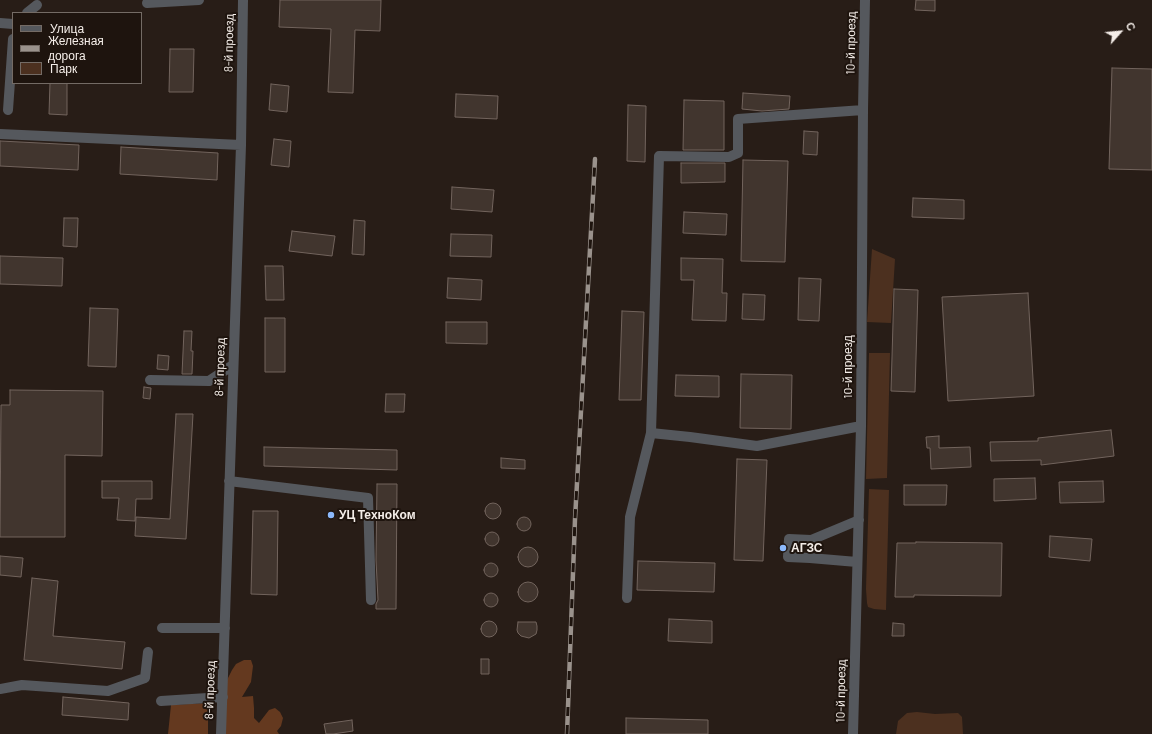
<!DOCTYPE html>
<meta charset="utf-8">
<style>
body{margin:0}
#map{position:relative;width:1152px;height:734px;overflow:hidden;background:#281d17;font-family:Barlow,sans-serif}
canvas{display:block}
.legend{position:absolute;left:12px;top:12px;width:130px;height:72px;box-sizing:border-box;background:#1e140e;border:1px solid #746b65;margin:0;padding:5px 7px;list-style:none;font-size:12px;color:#f4ede8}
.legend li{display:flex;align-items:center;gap:8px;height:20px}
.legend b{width:20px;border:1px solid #746b65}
.north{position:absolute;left:1100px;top:12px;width:40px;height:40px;-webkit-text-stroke:3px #1e140e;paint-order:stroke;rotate:63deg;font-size:11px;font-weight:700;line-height:16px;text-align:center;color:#f4ede8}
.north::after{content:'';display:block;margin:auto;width:14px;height:18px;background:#f4ede8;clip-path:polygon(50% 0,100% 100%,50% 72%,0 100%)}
</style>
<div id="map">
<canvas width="1152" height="734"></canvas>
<ul class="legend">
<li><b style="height:5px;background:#55585d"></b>Улица</li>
<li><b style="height:5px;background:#9a928c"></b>Железная дорога</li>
<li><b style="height:11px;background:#4c301f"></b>Парк</li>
</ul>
<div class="north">С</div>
</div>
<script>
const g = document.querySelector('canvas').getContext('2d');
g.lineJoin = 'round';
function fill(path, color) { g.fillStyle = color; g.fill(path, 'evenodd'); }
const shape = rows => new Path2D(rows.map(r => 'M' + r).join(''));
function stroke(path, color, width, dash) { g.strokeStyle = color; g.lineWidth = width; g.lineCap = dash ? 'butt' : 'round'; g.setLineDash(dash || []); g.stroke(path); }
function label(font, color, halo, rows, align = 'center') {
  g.font = font + ' Barlow,sans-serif'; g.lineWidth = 4; g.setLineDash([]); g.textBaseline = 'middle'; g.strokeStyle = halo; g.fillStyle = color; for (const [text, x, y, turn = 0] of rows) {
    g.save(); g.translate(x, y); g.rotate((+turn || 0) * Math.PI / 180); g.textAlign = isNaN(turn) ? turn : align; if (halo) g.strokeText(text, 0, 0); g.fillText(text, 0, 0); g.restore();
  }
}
const green = shape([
 [872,249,895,259,891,323,867,322],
 [869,353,890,353,887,478,866,479],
 [869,489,889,490,886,610,874,609,868,607,867,603,866,589],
 [917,712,935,714,958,713,962,717,963,734,896,734,898,721,907,713]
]);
const forest = shape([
 [244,660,251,660,253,666,251,682,242,697,253,696,254,708,254,718,259,723,269,710,275,708,280,712,283,718,281,726,277,731,279,734,225,734,227,680,232,670,236,664],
 [208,703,208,734,168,734,171,705]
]);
const building = shape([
 [280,0,381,0,380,31,355,30,353,93,328,92,331,29,279,27,280,0],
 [916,0,935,0,935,11,915,10,916,0],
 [170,49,194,49,193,92,169,92,170,49],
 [1112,68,1152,69,1152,170,1109,169,1112,68],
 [50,83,67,83,67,115,49,114,50,83],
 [271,84,289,86,287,112,269,110,271,84],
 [743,93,790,96,789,109,762,111,742,109,743,93],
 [456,94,498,96,497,119,455,117,456,94],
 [684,100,724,101,724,150,683,150,684,100],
 [628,105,646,106,645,162,627,161,628,105],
 [804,131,818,132,817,155,803,154,804,131],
 [274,139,291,141,289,167,271,165,274,139],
 [0,141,79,145,78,170,0,166,0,141],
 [121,147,218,153,217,180,120,174,121,147],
 [743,160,788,161,785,262,741,261,743,160],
 [681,163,725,163,725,182,681,183,681,163],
 [452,187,494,190,492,212,451,209,452,187],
 [913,198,964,200,964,219,912,217,913,198],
 [684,212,727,214,726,235,683,233,684,212],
 [64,218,78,218,77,247,63,246,64,218],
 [354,220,365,221,364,255,352,254,354,220],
 [292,231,335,236,332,256,289,251,292,231],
 [451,234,492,235,491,257,450,256,451,234],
 [0,256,63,258,62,286,0,284,0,256],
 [681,258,723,259,722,293,727,293,726,321,692,320,694,280,681,280,681,258],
 [265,266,283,266,284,300,266,300,265,266],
 [448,278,482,280,481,300,447,298,448,278],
 [799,278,821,279,819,321,798,320,799,278],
 [894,289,918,290,915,392,891,391,894,289],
 [1028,293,1034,396,948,401,942,297,1028,293],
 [743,294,765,295,764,320,742,319,743,294],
 [90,308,118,309,116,367,88,366,90,308],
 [622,311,644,312,641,400,619,400,622,311],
 [265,318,285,318,285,372,265,372,265,318],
 [446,322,487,322,487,344,446,343,446,322],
 [184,331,192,331,191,351,193,351,192,374,182,374,184,331],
 [158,355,169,356,168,370,157,369,158,355],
 [741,374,792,375,791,429,740,428,741,374],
 [676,375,719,376,719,397,675,396,676,375],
 [144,387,151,388,150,399,143,398,144,387],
 [10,390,103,391,102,456,65,455,65,537,0,537,1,405,10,405,10,390],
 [386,394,405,394,404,412,385,412,386,394],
 [176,414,193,414,186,539,135,536,136,517,170,519,176,414],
 [1111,430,1114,456,1041,465,1041,460,991,461,990,442,1038,441,1038,438,1111,430],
 [939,436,939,448,970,447,971,467,931,469,930,448,927,448,926,437,939,436],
 [264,447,397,450,397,470,264,466,264,447],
 [501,458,525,460,525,469,501,468,501,458],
 [737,459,767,460,763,561,734,560,737,459],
 [1035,478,1036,499,994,501,994,479,1035,478],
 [102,481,152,481,152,499,136,499,135,521,117,520,119,498,102,498,102,481],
 [1103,481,1104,502,1060,503,1059,482,1103,481],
 [377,484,397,484,396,609,376,609,376,604,378,600,376,560,377,484],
 [904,485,947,485,946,505,904,505,904,485],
 '485 511a8 8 0 1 1 16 0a8 8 0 1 1-16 0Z',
 [253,511,278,511,277,595,251,594,253,511],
 '517 524a7 7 0 1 1 14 0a7 7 0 1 1-14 0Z',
 '485 539a7 7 0 1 1 14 0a7 7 0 1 1-14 0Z',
 [1050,536,1092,539,1090,561,1049,557,1050,536],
 [916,542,1002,543,1001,596,914,595,914,597,895,597,897,543,916,543,916,542],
 '518 557a10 10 0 1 1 20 0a10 10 0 1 1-20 0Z',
 [0,556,23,558,21,577,0,575,0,556],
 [638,561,715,563,714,592,637,590,638,561],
 '484 570a7 7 0 1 1 14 0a7 7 0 1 1-14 0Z',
 [32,578,58,581,53,636,125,642,122,669,24,660,32,578],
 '518 592a10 10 0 1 1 20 0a10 10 0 1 1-20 0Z',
 '484 600a7 7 0 1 1 14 0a7 7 0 1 1-14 0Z',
 [669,619,712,621,712,643,668,641,669,619],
 '481 629a8 8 0 1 1 16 0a8 8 0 1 1-16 0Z',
 [518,622,536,622,537,626,537,630,536,634,529,638,521,636,518,633,517,630,518,622],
 [893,623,904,624,904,636,892,636,893,623],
 [481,659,489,659,489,674,481,674,481,659],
 [63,697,129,703,128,720,62,715,63,697],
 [626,718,708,720,708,734,626,734,626,718],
 [352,720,353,731,333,734,326,734,324,724,352,720]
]);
const minor = shape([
 [147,3,199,0],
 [27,13,37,5],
 [0,23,13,24],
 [8,110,13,39],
 [0,134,241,145],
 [150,380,209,381,233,365],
 [651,433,690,437,757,446,861,426],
 [229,481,368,498,371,600],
 [857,562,810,558,788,557,789,539,811,540,859,520],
 [627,598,630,517,651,433,659,156,729,157,738,153,738,119,863,110],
 [162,628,225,628],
 [0,689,22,685,108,691,145,678,148,652],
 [161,701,223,697],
 [221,734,241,145,243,0],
 [853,734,861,426,863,110,865,0]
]);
const rail = shape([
 [567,734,575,519,595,159]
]);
const markers = [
 [331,515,4,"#8cb9fc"],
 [783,548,4,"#8cb9fc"]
];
const streetNames = [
 ["8-й проезд",229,43,-89],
 ["10-й проезд",851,43,-89],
 ["8-й проезд",220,367,-88],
 ["10-й проезд",848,367,-90],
 ["8-й проезд",210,690,-88],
 ["10-й проезд",841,691,-89]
];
const poiNames = [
 ["УЦ ТехноКом",339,515],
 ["АГЗС",791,548]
];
fill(green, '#4c301f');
fill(forest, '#64391f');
fill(building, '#41352e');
stroke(building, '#72645d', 1);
stroke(minor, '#55585d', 10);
stroke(rail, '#9a928c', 4.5);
stroke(rail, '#1e140e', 3, [9]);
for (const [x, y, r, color] of markers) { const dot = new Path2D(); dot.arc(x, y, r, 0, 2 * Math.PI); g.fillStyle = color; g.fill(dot); stroke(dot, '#1e140e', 1.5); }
label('12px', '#f4ede8', '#1e140e', streetNames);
label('bold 12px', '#f4ede8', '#1e140e', poiNames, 'left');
</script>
